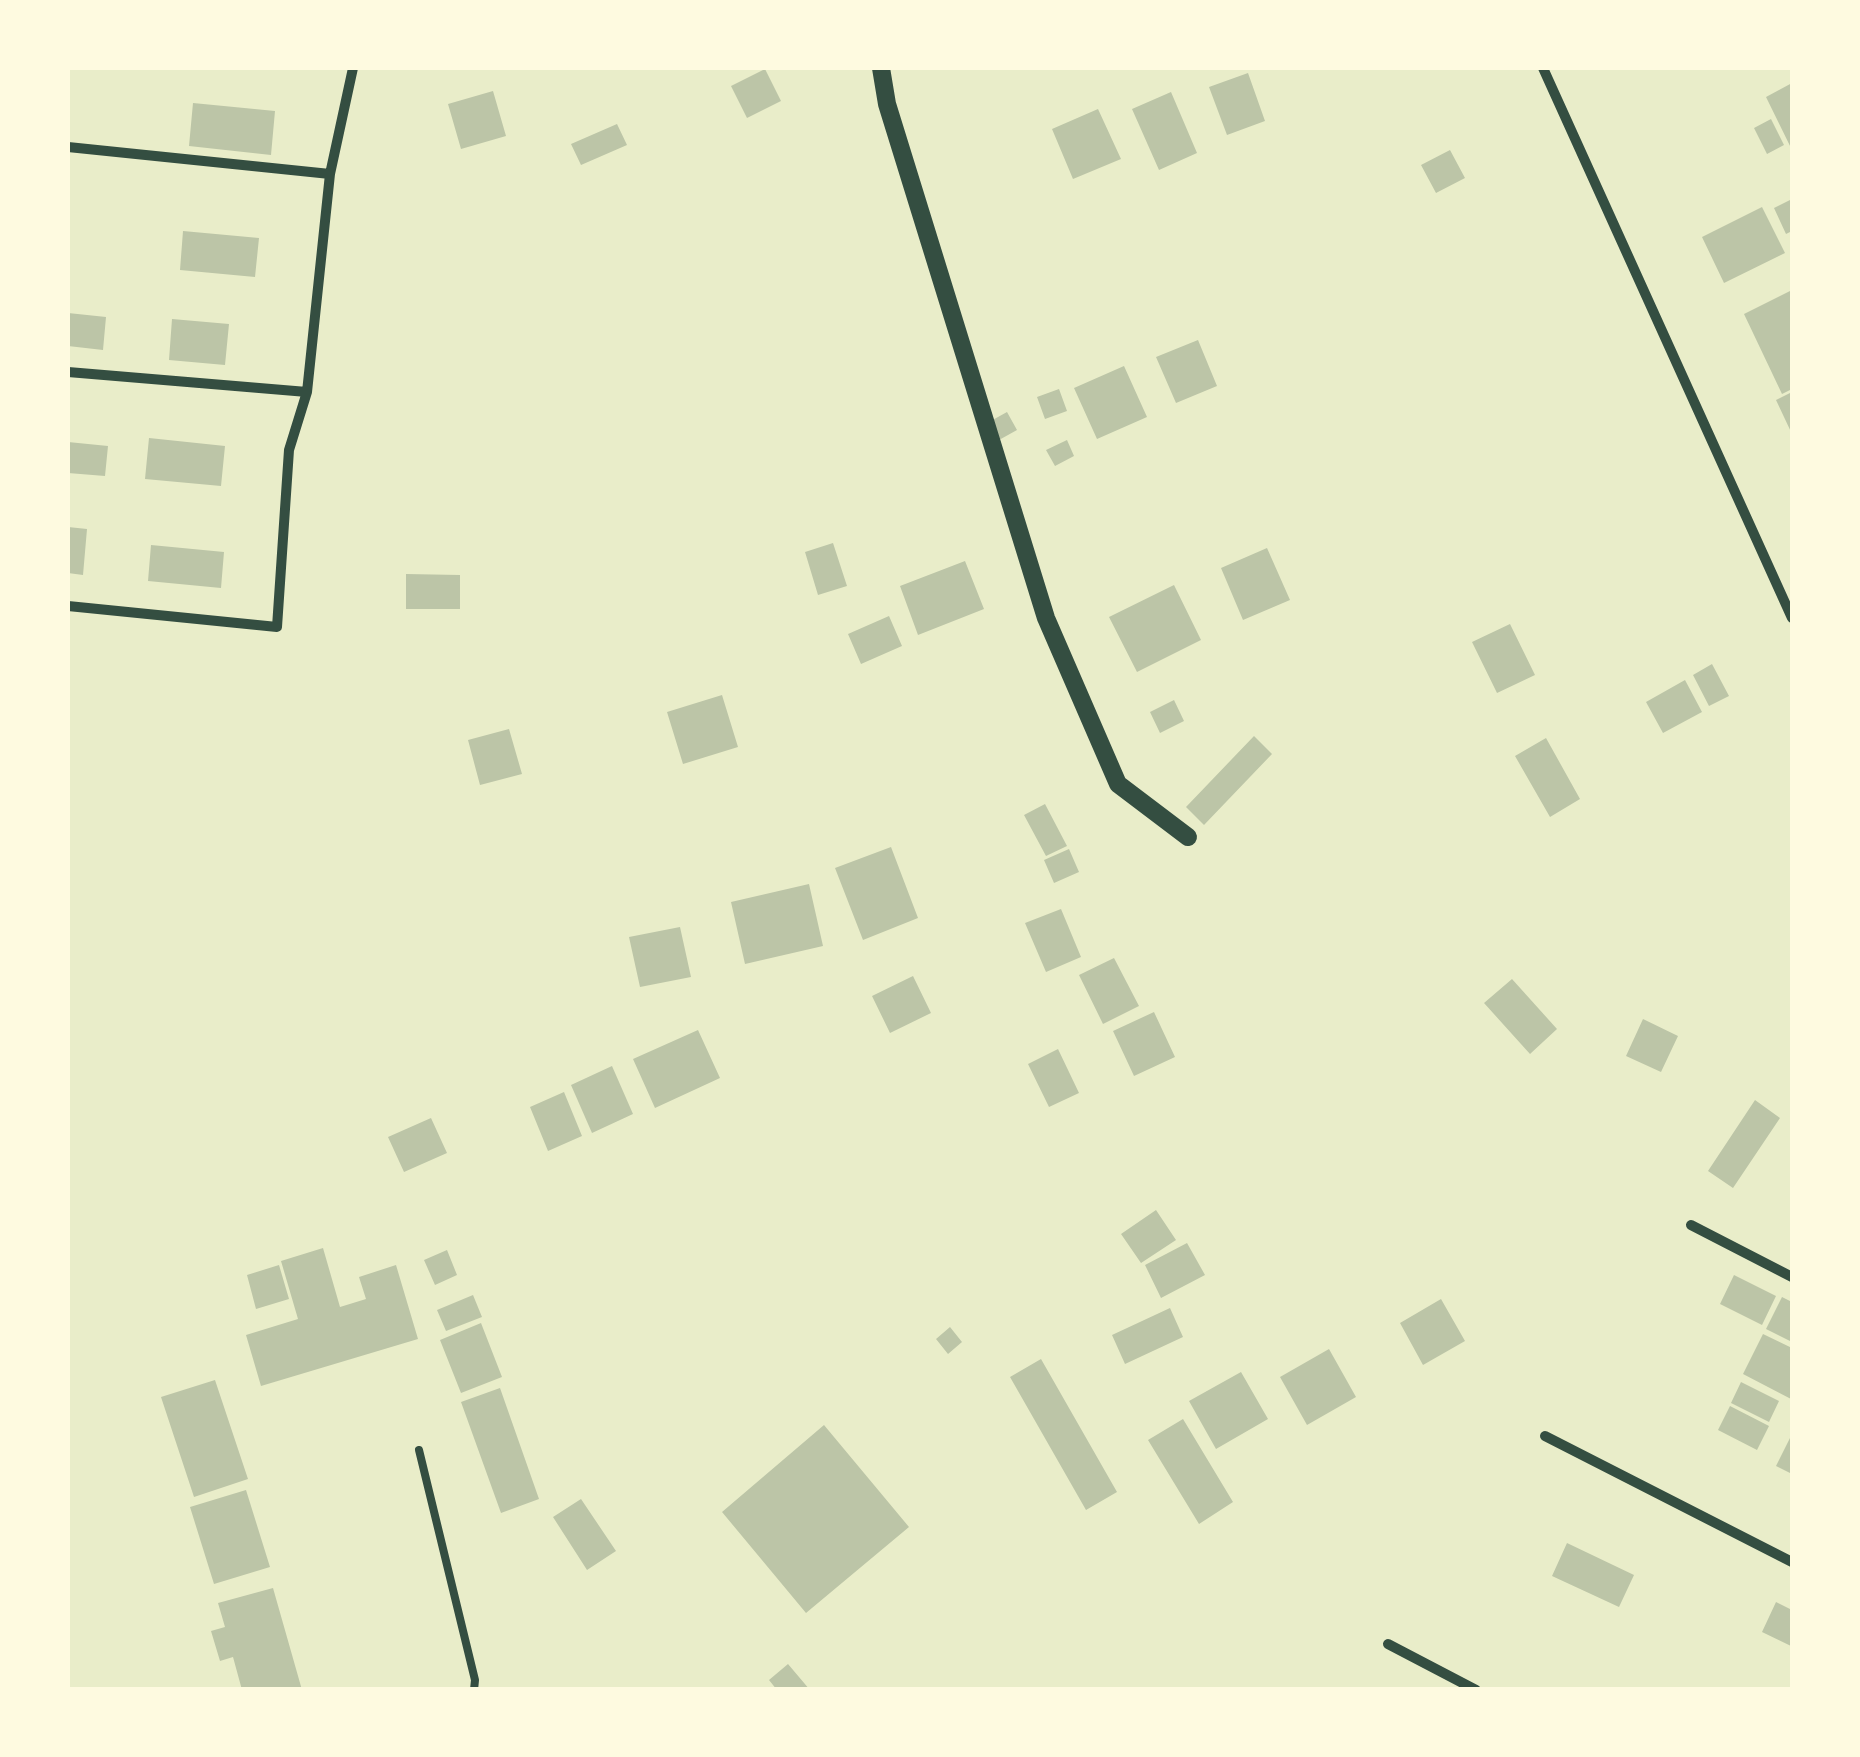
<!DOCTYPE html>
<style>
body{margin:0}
#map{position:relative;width:1860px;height:1757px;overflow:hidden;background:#e9edc9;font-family:"PT Serif",serif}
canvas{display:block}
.frame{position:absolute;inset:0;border:70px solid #fefae0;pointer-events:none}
</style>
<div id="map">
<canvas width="1860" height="1757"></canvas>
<div class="frame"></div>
</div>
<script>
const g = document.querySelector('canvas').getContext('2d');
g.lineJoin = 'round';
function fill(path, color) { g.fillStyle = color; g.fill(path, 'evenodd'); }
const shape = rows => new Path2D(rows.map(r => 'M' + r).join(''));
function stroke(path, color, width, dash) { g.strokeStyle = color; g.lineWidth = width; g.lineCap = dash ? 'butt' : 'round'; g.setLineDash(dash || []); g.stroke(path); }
const building = shape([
 [765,69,781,101,747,118,731,86],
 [1248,73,1265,121,1227,135,1209,87],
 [1792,83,1792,150,1766,97],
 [493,91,506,136,461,149,448,104],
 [1171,92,1197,153,1159,170,1132,109],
 [193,103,275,111,271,155,189,146],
 [1098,109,1121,159,1073,179,1052,129],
 [1771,119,1784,145,1767,154,1754,128],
 [617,124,627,145,581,165,571,144],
 [1450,150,1465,178,1436,193,1421,165],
 [1792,199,1792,231,1786,234,1774,208],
 [1762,207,1785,253,1724,283,1702,237],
 [183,231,259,238,255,277,180,270],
 [1792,290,1792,389,1782,394,1744,314],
 [68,313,106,317,103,350,68,346],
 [172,319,229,324,225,365,169,360],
 [1198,340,1217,386,1176,403,1156,357],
 [1124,366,1147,417,1097,439,1074,388],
 [1059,389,1067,411,1045,419,1037,397],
 [1792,392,1792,434,1776,400],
 [1007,412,1017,430,999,440,989,422],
 [149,438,225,446,221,486,145,479],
 [1067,440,1074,456,1055,466,1046,450],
 [68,442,108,446,105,476,68,473],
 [68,527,87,529,83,575,68,573],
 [833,543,847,586,818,595,805,552],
 [151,545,224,552,221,588,148,581],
 [1267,548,1290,600,1243,620,1221,568],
 [965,561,984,609,918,635,900,586],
 [406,574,460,575,460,609,406,609],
 [1174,585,1201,640,1137,672,1109,617],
 [889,616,902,646,861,664,848,634],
 [1510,624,1535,675,1497,693,1472,642],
 [1712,664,1729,696,1709,706,1693,675],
 [1685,680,1702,712,1663,733,1646,702],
 [722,695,738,747,683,764,667,712],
 [1174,700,1184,721,1160,733,1150,712],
 [509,729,522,774,480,785,468,740],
 [1254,736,1272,754,1204,825,1186,807],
 [1546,738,1580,799,1550,817,1515,756],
 [1045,804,1067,846,1046,856,1024,815],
 [891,847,918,918,863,940,835,868],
 [1069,849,1079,872,1054,883,1044,860],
 [809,884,823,946,745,964,731,902],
 [1061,909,1081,957,1046,972,1025,923],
 [680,927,691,977,640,987,629,937],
 [1114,958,1139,1006,1103,1024,1079,975],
 [913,976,931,1013,890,1033,872,996],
 [1512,979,1557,1029,1530,1054,1484,1003],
 [1154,1012,1175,1057,1134,1076,1113,1031],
 [1643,1019,1678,1036,1661,1072,1626,1056],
 [698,1030,720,1078,655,1108,633,1059],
 [1058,1049,1079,1093,1049,1107,1028,1064],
 [612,1066,633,1114,592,1133,571,1085],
 [564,1092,582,1136,548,1151,530,1107],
 [1755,1100,1780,1118,1733,1188,1708,1171],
 [431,1118,447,1153,404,1172,388,1137],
 [1156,1210,1176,1240,1141,1263,1121,1234],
 [1187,1243,1205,1275,1161,1298,1145,1265],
 [323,1248,340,1307,366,1299,359,1277,396,1265,418,1339,261,1386,246,1335,298,1319,281,1261],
 [447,1250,457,1275,435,1285,424,1260],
 [279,1265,289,1299,256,1309,247,1275],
 [1734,1275,1776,1296,1762,1325,1720,1304],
 [473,1295,482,1317,446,1331,437,1310],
 [1782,1297,1792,1302,1792,1342,1766,1329],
 [1441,1299,1465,1341,1423,1365,1400,1323],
 [1170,1308,1183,1337,1125,1364,1112,1335],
 [481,1323,502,1377,461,1393,440,1340],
 [950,1327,962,1342,948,1354,936,1339],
 [1763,1334,1792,1348,1791,1399,1743,1374],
 [1329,1349,1356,1397,1307,1425,1280,1377],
 [1041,1359,1117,1492,1086,1510,1010,1377],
 [1241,1372,1268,1419,1216,1449,1189,1401],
 [215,1380,248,1479,194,1497,161,1397],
 [1741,1382,1779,1401,1769,1422,1731,1403],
 [500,1388,539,1499,501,1513,461,1402],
 [1730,1406,1769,1426,1757,1450,1718,1430],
 [1183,1419,1233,1502,1199,1524,1148,1440],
 [824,1425,909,1527,806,1613,722,1512],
 [1792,1434,1792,1474,1776,1466],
 [246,1490,270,1567,214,1584,190,1507],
 [581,1499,616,1551,587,1570,553,1517],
 [1567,1543,1634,1575,1619,1607,1552,1576],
 [273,1588,302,1690,242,1690,233,1657,220,1661,211,1631,225,1627,218,1603],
 [1776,1602,1792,1610,1791,1646,1762,1632],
 [788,1664,810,1690,777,1690,769,1680]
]);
const service = shape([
 [419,1450,475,1680,474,1690]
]);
const minor = shape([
 [1543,68,1792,618],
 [68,147,330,174],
 [68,372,307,392],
 [68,606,277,627,289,450,307,392,330,174,353,68],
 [1691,1225,1792,1277],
 [1545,1436,1792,1562],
 [1388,1644,1476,1690]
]);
const tertiary = shape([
 [881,68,887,104,1046,618,1118,784,1188,837]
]);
fill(building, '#bcc5a7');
stroke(service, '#344e41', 8);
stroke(minor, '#344e41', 10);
stroke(tertiary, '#344e41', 18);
</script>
